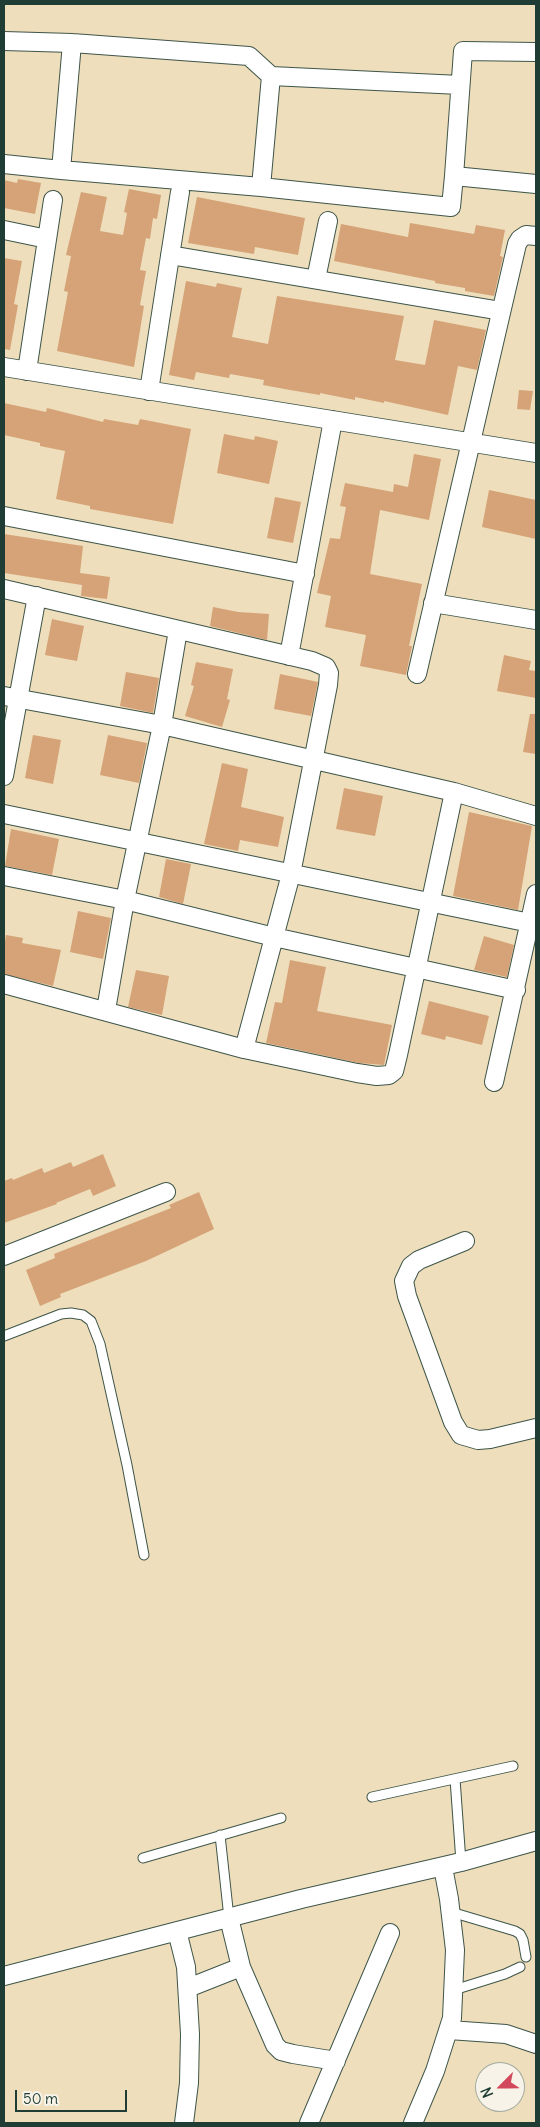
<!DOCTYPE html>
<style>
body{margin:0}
#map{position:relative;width:540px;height:2127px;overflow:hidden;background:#eedebc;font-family:Delius,sans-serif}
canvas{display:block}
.frame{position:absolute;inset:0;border:5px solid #1f3d34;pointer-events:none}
.north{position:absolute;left:475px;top:2062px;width:50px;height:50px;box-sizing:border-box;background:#f7f3e8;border:1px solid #a1aaa0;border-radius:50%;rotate:247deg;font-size:14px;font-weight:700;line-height:20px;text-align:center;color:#1f3d34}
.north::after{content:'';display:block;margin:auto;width:18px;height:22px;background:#d1495b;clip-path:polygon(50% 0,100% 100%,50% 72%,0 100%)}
.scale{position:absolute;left:15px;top:2090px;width:112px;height:22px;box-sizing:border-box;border:2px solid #1f3d34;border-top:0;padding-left:6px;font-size:15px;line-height:18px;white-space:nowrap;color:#1f3d34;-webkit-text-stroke:4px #f7f3e8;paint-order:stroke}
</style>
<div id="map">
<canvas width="540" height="2127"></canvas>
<div class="frame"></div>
<div class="north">N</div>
<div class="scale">50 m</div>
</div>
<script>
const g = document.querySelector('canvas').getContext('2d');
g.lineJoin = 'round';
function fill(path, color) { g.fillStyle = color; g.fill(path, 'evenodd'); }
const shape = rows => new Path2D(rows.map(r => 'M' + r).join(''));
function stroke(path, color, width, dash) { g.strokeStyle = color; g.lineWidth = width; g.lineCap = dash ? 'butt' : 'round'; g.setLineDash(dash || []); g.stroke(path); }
const building = shape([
 [18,179,41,183,35,214,4,208,4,180,17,183],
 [129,189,161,195,157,219,153,218,150,239,146,238,140,270,146,271,140,305,144,306,134,367,57,351,68,292,64,291,71,256,66,255,81,192,107,197,100,231,123,235,127,213,124,212],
 [197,197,305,218,298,255,255,247,254,254,188,243],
 [410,223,474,234,476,225,505,230,500,256,503,257,494,296,465,291,465,288,435,283,435,281,334,261,341,224,408,237],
 [4,258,22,261,14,304,18,305,10,350,4,349],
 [186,281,216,287,217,283,242,288,232,337,268,344,277,296,404,316,395,360,425,365,434,320,486,330,477,370,458,366,448,415,384,401,384,403,355,397,355,400,320,393,320,395,290,390,263,385,264,380,230,374,229,378,196,372,194,380,169,375],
 [519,390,533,391,530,410,517,409],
 [4,403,46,412,47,408,103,422,104,419,138,425,140,419,191,429,173,524,90,509,90,506,56,499,65,451,40,446,40,443,4,435],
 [224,434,254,440,255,436,278,441,269,484,217,473],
 [414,454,441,459,429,520,380,510,370,574,422,584,409,646,412,646,406,675,360,666,366,635,325,627,331,596,317,593,330,538,340,539,346,507,340,506,345,483,393,492,394,484,408,487],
 [489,490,536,500,536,539,482,527],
 [275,497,301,502,293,543,267,538],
 [4,534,83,546,80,573,110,577,107,599,81,596,82,585,4,573],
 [213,607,238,612,269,614,267,640,210,626],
 [52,619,84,626,77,661,45,655],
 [504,655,531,661,529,670,536,671,536,698,497,691],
 [196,662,233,669,227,699,230,700,222,727,185,716,194,686,191,685],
 [126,672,159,678,153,713,120,706],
 [280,674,318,682,311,716,274,709],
 [530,714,536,714,536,754,523,752],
 [33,735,61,740,53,784,25,778],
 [108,735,147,743,139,783,100,775],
 [222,763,248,769,241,807,284,817,278,847,240,840,238,851,204,844],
 [344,788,383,796,375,836,336,829],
 [469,812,532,826,518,910,453,896],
 [11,829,59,839,52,875,5,866],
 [166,859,191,864,183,904,159,897],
 [78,911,111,918,103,959,70,952],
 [6,935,23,938,22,943,61,950,53,986,4,974,4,948],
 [484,936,514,945,507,977,474,970],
 [290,960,326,967,317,1011,392,1025,384,1065,359,1063,266,1043,275,1002,282,1003],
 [136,970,169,976,162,1015,128,1007],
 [429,1001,489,1016,482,1045,446,1036,445,1040,421,1034],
 [103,1154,116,1186,93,1196,90,1189,56,1203,57,1204,4,1223,4,1181,12,1178,13,1180,42,1168,44,1173,71,1162,73,1167],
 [199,1192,214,1229,146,1261,60,1294,61,1297,40,1306,26,1270,55,1258,54,1254,171,1208,169,1205]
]);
const lane = shape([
 [4,1336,61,1314,71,1313,83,1315,91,1321,100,1344,127,1465,144,1555],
 [455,1779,461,1862],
 [372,1797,513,1766],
 [220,1835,229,1918],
 [143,1858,281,1818],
 [451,1912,515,1931,520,1934,523,1940,526,1957],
 [454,1990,505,1974,520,1967]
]);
const street = shape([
 [4,41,72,43,249,56,271,76,460,85],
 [536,52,463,51,454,176,536,184],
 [4,164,61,170,72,43],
 [61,170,261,187,271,76],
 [261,187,451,207,454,176],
 [4,230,47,239],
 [170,255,501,311],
 [316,279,328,221],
 [4,367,536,453],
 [27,371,53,200],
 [149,391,180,192],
 [4,516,305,574],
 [4,589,312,661,326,667,329,673,328,685,291,874,244,1049],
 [433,603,536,620],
 [289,656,333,420],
 [417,674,517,244,520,239,526,235,536,236],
 [4,696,162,725,454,792,536,816],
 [4,776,37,596],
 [4,814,530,923],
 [4,876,125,900,274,937,516,990],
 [4,984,244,1049,357,1073,377,1076,389,1075,394,1071,398,1055,454,792],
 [106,1010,125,900,162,725,178,630],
 [494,1082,536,894],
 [465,1241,419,1260,411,1266,404,1281,407,1296,453,1422,461,1435,478,1440,490,1439,536,1428],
 [4,1256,166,1192],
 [229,1918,241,1967,275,2045,281,2051,293,2054,336,2061],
 [177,1931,186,1967,190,2034,189,2083,184,2123],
 [4,1976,301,1899,461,1862,536,1841],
 [188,1988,241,1967],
 [449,2030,506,2034,536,2044],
 [309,2123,390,1933],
 [413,2123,435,2071,452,2018,455,1950,449,1899,443,1867]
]);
fill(building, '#d5a377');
stroke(lane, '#3e5548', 11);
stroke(street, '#3e5548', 20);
stroke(lane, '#fff', 9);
stroke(street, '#fff', 18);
</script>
